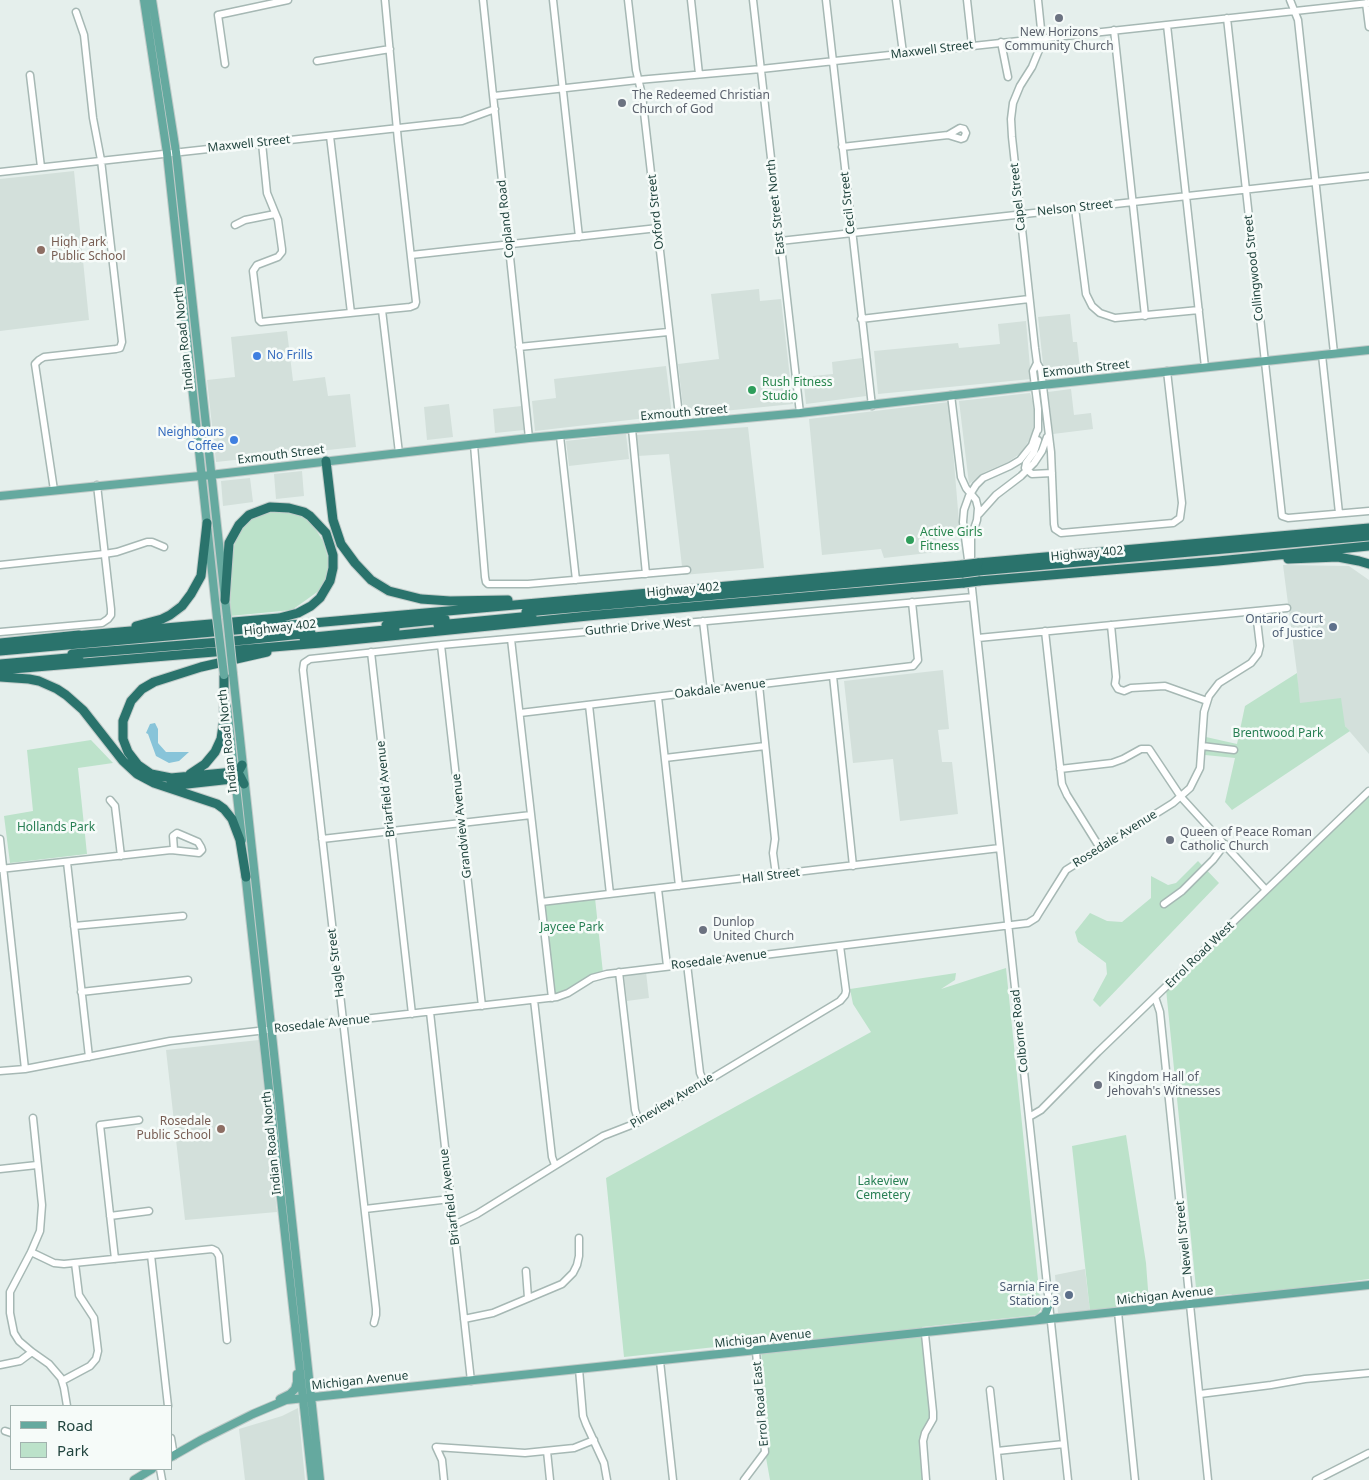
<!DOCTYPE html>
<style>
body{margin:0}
#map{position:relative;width:1369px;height:1480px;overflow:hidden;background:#e5efec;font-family:"Noto Sans",sans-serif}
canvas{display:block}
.legend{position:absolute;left:10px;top:1405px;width:162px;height:65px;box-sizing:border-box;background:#f6fbf9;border:1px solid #a1b2ae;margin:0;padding:6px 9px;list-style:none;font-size:15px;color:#21443e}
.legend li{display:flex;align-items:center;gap:10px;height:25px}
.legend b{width:25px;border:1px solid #a1b2ae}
</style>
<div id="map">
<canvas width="1369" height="1480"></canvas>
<ul class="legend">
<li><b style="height:6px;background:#65a99f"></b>Road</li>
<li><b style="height:14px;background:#bce2ca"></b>Park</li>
</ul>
</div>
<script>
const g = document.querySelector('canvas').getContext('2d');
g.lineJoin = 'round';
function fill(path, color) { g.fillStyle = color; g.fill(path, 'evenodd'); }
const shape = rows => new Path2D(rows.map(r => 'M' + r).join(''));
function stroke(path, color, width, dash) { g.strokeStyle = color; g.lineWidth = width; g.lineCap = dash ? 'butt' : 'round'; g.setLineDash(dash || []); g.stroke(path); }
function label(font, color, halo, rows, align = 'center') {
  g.font = font + ' "Noto Sans",sans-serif'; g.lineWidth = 5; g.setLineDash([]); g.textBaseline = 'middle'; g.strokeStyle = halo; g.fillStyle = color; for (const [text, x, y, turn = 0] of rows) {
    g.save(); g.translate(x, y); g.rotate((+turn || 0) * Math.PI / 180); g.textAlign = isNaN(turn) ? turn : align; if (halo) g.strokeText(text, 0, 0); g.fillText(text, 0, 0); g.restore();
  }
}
const built = shape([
 [74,171,89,320,0,331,0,179],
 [759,289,760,301,781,299,793,404,684,415,678,364,719,359,711,294],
 [1070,314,1073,342,1077,342,1080,369,1044,373,1038,317],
 [1026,321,1031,379,878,394,874,351,958,343,959,348,1000,344,998,324],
 [287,331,293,381,325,377,328,396,350,394,356,447,216,462,207,380,235,377,231,337],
 [862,358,866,396,806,404,803,377,833,374,832,362],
 [666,366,672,415,535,431,532,401,556,398,554,379],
 [1071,389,1074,415,1091,413,1093,429,1053,434,1048,392],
 [1030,393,1034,404,1033,434,1021,453,1008,462,985,472,969,484,959,401],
 [949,402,960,534,936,537,937,552,884,558,881,549,822,555,809,419],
 [449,404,453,437,427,440,424,407],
 [522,406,524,430,495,433,493,409],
 [748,427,764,568,683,575,669,454,638,456,636,435],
 [626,434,629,459,569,466,566,441],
 [302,471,304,496,276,499,274,474],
 [250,478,253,502,223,506,221,481],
 [1283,565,1349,566,1369,580,1369,754,1345,726,1299,703,1297,673],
 [943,670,949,729,938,730,942,762,952,762,958,814,900,821,893,759,853,763,844,681],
 [646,972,649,998,627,1001,624,975],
 [259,1040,277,1212,185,1220,166,1050],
 [1085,1269,1090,1311,1058,1313,1055,1275],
 [298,1408,305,1480,245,1480,239,1429,282,1416]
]);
const green = shape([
 [270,510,302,515,313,525,323,541,328,558,328,577,320,590,292,610,230,616,231,561,236,537,249,520],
 [1297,673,1300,703,1341,698,1345,726,1350,731,1232,810,1225,802,1235,758,1205,755,1206,737,1237,744,1245,706],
 [91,740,113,763,78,768,87,854,10,863,4,816,33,811,27,750],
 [1369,795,1369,1279,1230,1297,1232,1294,1197,1298,1166,989],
 [1198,861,1219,883,1100,1007,1093,1000,1107,974,1106,963,1078,942,1075,932,1090,913,1107,921,1122,922,1151,898,1151,876,1168,885,1176,883],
 [595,898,603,973,578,986,554,996,542,905],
 [1006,968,1041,1309,1037,1315,922,1327,933,1423,924,1448,928,1480,770,1480,765,1452,761,1342,624,1357,606,1178,871,1032,853,1004,850,989,956,973,955,980,941,989],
 [1126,1135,1146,1263,1149,1303,1090,1311,1072,1146]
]);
const water = shape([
 [155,723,158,729,158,743,166,752,189,752,179,761,169,763,156,756,148,734,146,733,150,724]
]);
const minor = shape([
 [483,0,529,438],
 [553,0,579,237],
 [628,0,636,70,642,95,680,424],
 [691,0,699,74],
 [753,0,800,413],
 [826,0,872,406],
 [896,0,903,53],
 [967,0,972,45],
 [1038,0,1041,29,1039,50,1032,67,1020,86,1013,103,1011,119,1012,137,1035,348,1037,363,1041,370,1051,452,1054,524,1055,529,1061,533,1173,523,1180,518,1182,503,1167,371],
 [1290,0,1298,20,1334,353],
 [1366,3,1369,27],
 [1227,18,1282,516,1288,518,1369,511],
 [1167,25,1205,367],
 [1114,30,1145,316],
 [1001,42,1008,77],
 [317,61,390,49],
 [225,64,218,15,288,0],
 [30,75,41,167],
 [494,96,638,80,761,69,1369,3],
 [330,136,351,313],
 [262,143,267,193,278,220,282,249,282,252,278,257,257,265,253,271,259,320,261,322,270,321,410,307,415,305,416,302,398,141,385,0],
 [842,147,948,135,961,139,964,138,966,133,964,129,960,128,948,135],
 [0,172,462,121,495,109],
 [1075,208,1086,294,1092,306,1100,313,1115,318,1199,310],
 [235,225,245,220,275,214],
 [780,241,1369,176],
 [411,255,658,228],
 [382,310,399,453],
 [861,319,1029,299],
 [519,347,668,332],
 [1322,355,1339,513],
 [1037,363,1033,371,1038,409,1038,430],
 [951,395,961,477,966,488,976,500,978,508,977,520,971,538,971,557],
 [632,429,646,574],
 [560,436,576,580],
 [1038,440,1034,452,1026,463,1025,468,1032,474,1052,473],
 [474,445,485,577,486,582,488,584,528,584,687,570],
 [54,490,35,364,39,360,44,357,116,349,120,348,122,342,101,160,93,118,84,35,76,12],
 [979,514,996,495,1021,476,1034,463,1042,451,1047,437],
 [0,565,104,554,117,552,147,542,152,542,164,547],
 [969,567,963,522,964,510,969,496,976,485,983,478,1010,466,1020,460,1032,445,1038,428],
 [971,579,1068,1480],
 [703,621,711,690],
 [1111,625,1116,677,1115,684,1118,689,1124,691,1131,688,1165,686,1207,701],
 [1045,631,1062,784,1067,795,1100,848],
 [0,632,102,623,108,619,111,615,111,609,97,485],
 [978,638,1287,608],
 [511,639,552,998],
 [441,645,482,1006],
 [371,652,412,1014],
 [833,676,853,866],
 [759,685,775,839,773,853,776,875],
 [658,697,679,886],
 [589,705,610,894],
 [520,713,913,666,918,660,912,602],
 [1202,746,1234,750],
 [665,758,765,746],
 [1060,769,1112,763,1123,759,1141,749,1149,749,1181,797,1266,890],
 [110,800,115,806,121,856],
 [0,839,25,1069],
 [322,839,531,815],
 [67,862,89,1057],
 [0,869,171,850,199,853,202,850,201,847,198,842,177,833,173,836,174,850],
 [658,889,667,966],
 [541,902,1000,848],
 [1164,904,1182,891,1213,860,1225,844],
 [74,926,183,916],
 [687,964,700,1073,704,1082],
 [619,972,635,1110,639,1122],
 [81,992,188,980],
 [1155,997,1160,1012,1208,1480],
 [534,1000,552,1157,555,1165],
 [430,1012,471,1381],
 [0,1071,25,1069,170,1041,557,997,568,993,592,978,607,974,1028,923,1036,918,1039,913,1066,870,1173,803,1190,788,1200,768,1204,712,1209,696,1219,683,1251,663,1258,654,1260,646,1256,612],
 [1029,1117,1041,1110,1098,1052,1369,791],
 [33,1118,42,1205,40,1231,31,1252,10,1292,10,1313,14,1333,19,1341,32,1352,49,1364,61,1378,64,1388,67,1406],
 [0,1169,37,1165],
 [365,1209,450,1199],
 [110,1216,149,1211],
 [454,1225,477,1214,603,1136,639,1122,840,1001,845,995,846,991,840,946],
 [31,1252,54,1263,64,1264,212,1249,216,1251,219,1256,227,1340],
 [151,1255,168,1406],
 [115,1259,100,1125,139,1120],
 [526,1271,528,1298],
 [1118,1312,1135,1480],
 [464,1319,493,1313,562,1284,573,1273,577,1265,579,1256,579,1238],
 [374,1323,376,1315,376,1309,303,670,304,663,310,659,441,645,973,597],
 [925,1334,933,1412,933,1419,925,1433,923,1441,926,1480],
 [660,1361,673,1480],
 [0,1365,20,1361,32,1352],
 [579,1369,583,1416,586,1424,604,1463,607,1480],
 [62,1381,90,1366,96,1359,98,1351,94,1318,79,1295,75,1263],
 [990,1390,1000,1480],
 [1200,1394,1271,1385,1305,1379,1369,1373],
 [5,1431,11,1433],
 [171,1438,174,1456],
 [547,1451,550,1480],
 [997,1451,1064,1444],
 [160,1469,162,1480],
 [444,1480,442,1460,436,1447,525,1453,574,1448,594,1440],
 [744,1480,765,1452,756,1352],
 [1316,1480,1369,1453]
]);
const major = shape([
 [144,0,167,153,217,618],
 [152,0,176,152,227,617],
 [0,496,210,475,529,438,800,413,1042,385,1369,350],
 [233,674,320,1480],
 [227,707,242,840],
 [245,871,312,1480],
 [1037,1320,1045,1315,1049,1304],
 [280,1399,290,1394,295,1389,297,1382,297,1374],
 [171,1457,201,1440,253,1414,286,1400,1369,1285],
 [134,1480,152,1469]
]);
const highway = shape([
 [326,461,333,520,341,544,355,563,371,580,389,591,421,599,450,601,508,600],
 [1288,559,1338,557,1359,561,1369,564],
 [978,563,1369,528],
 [978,571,1369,536],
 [979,581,1218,561,1369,546],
 [526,612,963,573],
 [386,625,445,619],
 [438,625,532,616],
 [136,626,162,619,170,615,182,606,191,594,201,576,207,523],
 [74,636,279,618,298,613,311,606,320,598,330,581,333,568,333,555,326,533,310,516,304,512,289,508,270,507,249,515,239,525,229,543,225,600],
 [304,638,395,629],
 [0,643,79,635],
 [0,651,962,565],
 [72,654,245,640,311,633],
 [0,664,79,657],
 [0,670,321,643,598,615,964,583],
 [0,677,29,679,39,681,57,689,66,695,83,710,123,761,137,774,154,783,217,804,224,809,232,819,240,840,246,877],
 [190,774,205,764,215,752,221,739,224,719,224,675],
 [244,784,240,776,234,772,171,778,151,774,138,765,128,752,123,739,123,721,131,701,142,689,154,682,201,667,267,652],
 [169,786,232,779,236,776,242,765]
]);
const majorBridge = shape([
 [227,617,233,674],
 [217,618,224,675]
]);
const highwayBridge = shape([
 [962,565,978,563],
 [963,573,978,571],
 [964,583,979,581]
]);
const markers = [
 [1059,18,5,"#6b7280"],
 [622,103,5,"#6b7280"],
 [41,250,5,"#8d6e63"],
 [257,356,5,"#3f7fe0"],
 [752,390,5,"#2e9e5b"],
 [234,440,5,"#3f7fe0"],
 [910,540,5,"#2e9e5b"],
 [1333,627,5,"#5c6f8a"],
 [1170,840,5,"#6b7280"],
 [703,930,5,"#6b7280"],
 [1098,1085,5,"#6b7280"],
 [221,1129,5,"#8d6e63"],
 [1069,1295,5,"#5c6f8a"]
];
const worshipNames = [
 ["New Horizons",1059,33,"center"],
 ["Community Church",1059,47,"center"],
 ["The Redeemed Christian",632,96],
 ["Church of God",632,110],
 ["Queen of Peace Roman",1180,833],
 ["Catholic Church",1180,847],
 ["Dunlop",713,923],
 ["United Church",713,937],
 ["Kingdom Hall of",1108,1078],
 ["Jehovah's Witnesses",1108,1092]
];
const streetNames = [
 ["Maxwell Street",932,50,-7],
 ["Maxwell Street",249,144,-6],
 ["Capel Street",1018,197,-96],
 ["Cecil Street",848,203,-96],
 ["East Street North",776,207,-96],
 ["Nelson Street",1075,208,-6],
 ["Oxford Street",656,212,-96],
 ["Copland Road",506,219,-96],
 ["Collingwood Street",1254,268,-96],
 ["Indian Road North",184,338,-96],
 ["Exmouth Street",1086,369,-6],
 ["Exmouth Street",684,413,-5],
 ["Exmouth Street",281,455,-7],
 ["Highway 402",1087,554,-5],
 ["Highway 402",683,590,-5],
 ["Guthrie Drive West",638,627,-5],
 ["Highway 402",280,628,-6],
 ["Oakdale Avenue",720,689,-7],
 ["Indian Road North",228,741,-96],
 ["Briarfield Avenue",386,789,-96],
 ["Grandview Avenue",462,826,-96],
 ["Rosedale Avenue",1115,839,-32],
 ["Hall Street",771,876,-7],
 ["Errol Road West",1200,955,-44],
 ["Rosedale Avenue",719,960,-7],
 ["Hagle Street",336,963,-97],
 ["Rosedale Avenue",322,1024,-6],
 ["Colborne Road",1020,1031,-96],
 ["Pineview Avenue",672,1101,-31],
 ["Indian Road North",272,1143,-96],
 ["Briarfield Avenue",450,1197,-97],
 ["Newell Street",1184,1238,-96],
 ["Michigan Avenue",1165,1296,-6],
 ["Michigan Avenue",763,1339,-6],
 ["Michigan Avenue",360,1381,-6],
 ["Errol Road East",761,1404,-95]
];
const educationNames = [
 ["High Park",51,243],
 ["Public School",51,257],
 ["Rosedale",211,1122,"right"],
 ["Public School",211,1136,"right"]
];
const shopNames = [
 ["No Frills",267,356],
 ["Neighbours",224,433,"right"],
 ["Coffee",224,447,"right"]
];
const leisureNames = [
 ["Rush Fitness",762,383],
 ["Studio",762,397],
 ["Active Girls",920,533],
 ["Fitness",920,547]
];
const serviceNames = [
 ["Ontario Court",1323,620],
 ["of Justice",1323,634],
 ["Sarnia Fire",1059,1288],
 ["Station 3",1059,1302]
];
const parkNames = [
 ["Brentwood Park",1278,734],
 ["Hollands Park",56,828],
 ["Jaycee Park",572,928],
 ["Lakeview",883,1182],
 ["Cemetery",883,1196]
];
fill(built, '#d3e0db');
fill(green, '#bce2ca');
fill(water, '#88c4d9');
stroke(minor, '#a6b8b4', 9);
stroke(major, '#c1cbc9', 10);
stroke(highway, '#c1cbc9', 11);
stroke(minor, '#fff', 6);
stroke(major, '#65a99f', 8);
stroke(highway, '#2a736c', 9);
stroke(majorBridge, '#c1cbc9', 10, []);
stroke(highwayBridge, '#c1cbc9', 11, []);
stroke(majorBridge, '#65a99f', 8);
stroke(highwayBridge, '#2a736c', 9);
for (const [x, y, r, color] of markers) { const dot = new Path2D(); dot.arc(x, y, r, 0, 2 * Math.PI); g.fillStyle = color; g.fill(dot); stroke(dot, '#f6fbf9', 2); }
label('12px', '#5b616d', '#f6fbf9', worshipNames, 'left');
label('12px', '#21443e', '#f6fbf9', streetNames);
label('12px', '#785e54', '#f6fbf9', educationNames, 'left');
label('12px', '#366cbe', '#f6fbf9', shopNames, 'left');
label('12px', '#27864d', '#f6fbf9', leisureNames, 'left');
label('12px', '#4e5e75', '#f6fbf9', serviceNames, 'right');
label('12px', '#277f53', '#f6fbf9', parkNames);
</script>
